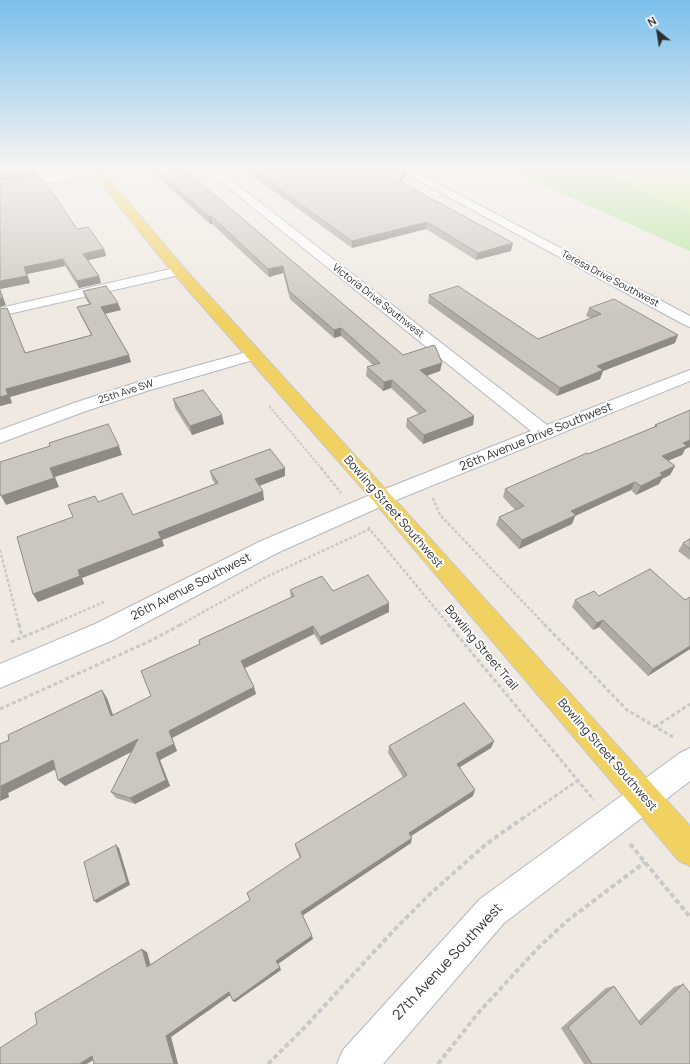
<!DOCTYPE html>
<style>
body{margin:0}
#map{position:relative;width:690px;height:1064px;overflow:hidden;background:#efe9e1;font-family:Manrope,sans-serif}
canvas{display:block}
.north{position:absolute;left:638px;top:12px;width:40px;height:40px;-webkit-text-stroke:3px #fff;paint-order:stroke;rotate:330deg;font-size:11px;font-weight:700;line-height:16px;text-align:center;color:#2e2e2e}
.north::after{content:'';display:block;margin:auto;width:14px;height:18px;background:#2e2e2e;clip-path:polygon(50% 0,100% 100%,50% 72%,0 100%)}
</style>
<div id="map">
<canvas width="690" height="1064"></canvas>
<div class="north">N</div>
</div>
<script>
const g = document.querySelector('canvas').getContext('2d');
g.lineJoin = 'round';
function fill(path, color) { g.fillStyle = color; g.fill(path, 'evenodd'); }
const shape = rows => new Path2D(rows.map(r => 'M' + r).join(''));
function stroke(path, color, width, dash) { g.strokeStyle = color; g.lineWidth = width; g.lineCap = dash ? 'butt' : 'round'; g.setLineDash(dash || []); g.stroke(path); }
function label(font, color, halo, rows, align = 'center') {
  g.font = font + ' Manrope,sans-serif'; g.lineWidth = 4; g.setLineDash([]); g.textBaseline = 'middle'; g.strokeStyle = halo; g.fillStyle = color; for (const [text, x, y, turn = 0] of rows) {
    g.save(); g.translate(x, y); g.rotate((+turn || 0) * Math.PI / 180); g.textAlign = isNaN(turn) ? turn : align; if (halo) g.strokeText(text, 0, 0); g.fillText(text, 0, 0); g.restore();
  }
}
const green = shape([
 [507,169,690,169,690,251]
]);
const pitch = shape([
 [605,169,690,169,690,210,651,197]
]);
const pathFar3 = shape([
 [269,406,322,469]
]);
const pathFar2 = shape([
 [321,468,341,493],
 [433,498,440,515,545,625],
 [368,527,449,625],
 [0,550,19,625],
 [51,625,106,601],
 [180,625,264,578,370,529]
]);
const pathFar1 = shape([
 [19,624,22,637],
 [448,624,594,800],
 [544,624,627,710,673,737],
 [11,642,54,624],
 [0,709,150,641,182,624],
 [655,727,690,704],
 [522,819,577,781]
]);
const path = shape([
 [630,844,690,917],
 [268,1064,305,1027,395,929,430,894,485,845,523,818],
 [438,1064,479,1012,538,948,567,921,645,862]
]);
const minor = shape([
 [205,169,217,169,547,425,690,370,690,381,389,503,277,553,113,640,0,688,0,664,95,624,261,541,375,493,531,431,205,169],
 [397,169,410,169,690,316,690,327,685,325,397,169],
 [98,170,103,173,102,175,0,190,0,184,98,170],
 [179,267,184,268,186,271,184,274,0,316,0,308,179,267],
 [254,350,260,352,262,355,260,358,150,390,86,411,0,443,0,430,74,403,138,382,254,350],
 [690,748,690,781,504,923,383,1064,337,1064,343,1050,480,899,680,753,690,748]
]);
const major = shape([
 [92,169,102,169,103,172,184,268,389,493,690,826,690,866,679,861,375,503,174,274,94,175,92,169]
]);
const wall = shape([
 [149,169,184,169,403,355,442,363,440,371,427,376,474,416,473,425,423,444,406,427,407,419,419,414,391,388,383,391,366,376,367,367,373,365,341,336,334,338,290,299,283,273,269,277,212,224,210,224],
 [243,169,405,169,405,175,401,182,511,251,476,260,426,229,352,248],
 [0,184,77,229,104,249,106,256,88,260,99,276,101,283,79,288,65,266,27,274,30,283,0,289],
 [83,291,121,310,105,314,131,362,10,397,12,403,0,406,0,309,26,353,91,335,80,314,77,307,89,304,85,298],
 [429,295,538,339,591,318,586,316,589,308,675,343,603,371,600,379,557,396,428,303],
 [173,399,224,424,192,435,175,408],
 [690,410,690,447,685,449,682,455,668,460,675,466,670,475,662,479,659,484,636,495,631,490,575,516,572,524,519,549,496,525,499,517,515,510,503,497,505,489,654,427,655,425],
 [210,471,285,476,259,486,264,500,162,540,164,546,82,578,84,584,38,602,33,594,73,517,98,502,133,515,215,484,212,479],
 [690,539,690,560,678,551,683,543],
 [290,590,333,591,389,612,321,645,314,634,245,668,254,687,256,694,172,738,177,751,160,760,170,786,135,804,116,798,111,792,132,751,65,786,56,769,8,793,9,797,0,801,0,744,107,698,113,715,151,696,200,644,199,640,291,598],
 [599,596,685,600,690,597,690,649,648,676,599,627,593,630,572,607,575,600],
 [494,741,491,748,460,767,473,796,411,836,411,843,303,915,313,939,278,964,281,970,235,1002,233,1001,230,995,171,1037,178,1064,94,1064,93,1060,37,1024,147,952,150,965,250,900,300,858,296,849,295,844,403,777,388,753,389,746],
 [683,984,690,1064,584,1064,561,1028,606,988,614,986,638,1021,674,987]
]);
const shadedWall = shape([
 [405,169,405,175,399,188,399,181],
 [37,171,39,177,0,182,0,176],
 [211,216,212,224,210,224,209,217],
 [427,222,426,229,352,248,352,241],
 [513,243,511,251,476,260,478,253],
 [104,249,106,256,85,261,83,254],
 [63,259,65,266,27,274,30,283,0,289,0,281,24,267],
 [283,266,283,273,269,277,268,269],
 [99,276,101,283,79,288,77,281],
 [0,290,6,305,0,307],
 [118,303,121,310,103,314,101,307],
 [341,328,341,336,334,338,334,330],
 [678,335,675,343,603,371,600,379,557,396,560,388,597,366],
 [129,355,131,362,10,397,12,403,0,406,0,397,6,389],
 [442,363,440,371,419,378,420,370],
 [392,380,391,388,383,391,384,382],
 [222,415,224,424,192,435,190,426],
 [474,416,473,425,423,444,424,435],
 [690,440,690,447,685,449,682,455,658,465,662,456,683,443],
 [119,446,122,455,55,477,59,487,6,505,1,496,50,468],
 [675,466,670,475,662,479,659,484,636,495,641,486,660,473],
 [285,468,285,476,256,487,255,479],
 [635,482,631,490,575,516,572,524,519,549,522,540,571,511],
 [263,491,264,500,162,540,164,546,82,578,84,584,38,602,33,594,78,570,158,532],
 [389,603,389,612,321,645,320,637],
 [603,620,599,627,593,630,597,623],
 [313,626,314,634,243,669,241,661],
 [690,646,690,649,648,676,653,669],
 [254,687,256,694,172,738,177,751,160,760,170,786,135,804,130,798,169,731],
 [102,690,107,698,116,724,111,716],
 [138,739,143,746,65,786,58,780],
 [494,741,491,748,455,770,457,764],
 [53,760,60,767,8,793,9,797,0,801,1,786],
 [475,790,473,796,408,838,409,833],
 [412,838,411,843,302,916,301,912],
 [116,845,119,848,130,885,97,903,94,901],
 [312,936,313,939,278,964,281,970,235,1002,233,1001,276,961],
 [142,949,147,952,152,970,147,967],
 [229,992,232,994,171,1037,178,1064,174,1064,166,1036],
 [92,1056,99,1056,87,1064,79,1064]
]);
const building = shape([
 [0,169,36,169,37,171,0,176,0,169],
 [155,169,184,169,403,355,434,345,436,348,442,363,420,370,474,416,424,435,407,419,426,411,392,380,384,382,367,367,380,363,341,328,334,330,289,291,283,266,268,269,211,216,209,217,155,169],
 [251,169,405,169,399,181,513,243,478,253,427,222,352,241,251,169],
 [42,179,45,181,77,229,88,227,104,249,83,254,99,276,77,281,63,259,24,267,27,276,0,281,0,184,42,179],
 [106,286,118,303,101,307,129,355,6,389,8,395,0,397,0,309,7,308,25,353,92,335,77,307,91,304,83,291,106,286],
 [458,286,538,339,601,314,589,308,614,299,678,335,597,366,603,370,560,388,429,295,458,286],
 [0,290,3,298,0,298,0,290],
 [203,390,222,415,190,426,173,399,203,390],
 [690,410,690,440,683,443,687,446,662,456,675,466,660,473,663,475,641,486,635,482,571,511,576,515,522,540,499,517,524,506,505,489,587,453,588,454,657,426,655,425,690,410],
 [108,424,119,446,50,468,54,478,1,496,0,493,0,462,50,446,49,443,108,424],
 [270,449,285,468,255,479,263,491,158,532,161,538,78,570,80,576,33,594,17,537,73,517,68,505,95,496,98,502,122,493,133,515,218,483,210,471,270,449],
 [690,539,690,549,683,543,690,539],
 [650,569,685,600,690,597,690,646,653,669,603,620,597,623,575,600,594,591,599,596,650,569],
 [368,575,389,603,320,637,313,626,241,661,254,687,169,731,174,744,156,753,166,780,130,798,111,792,138,739,58,780,53,760,1,786,1,790,0,791,0,744,9,740,8,735,102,690,111,716,151,696,141,671,200,644,199,640,294,596,290,590,322,576,333,591,368,575],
 [464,703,494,741,457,764,475,790,409,833,412,838,301,912,312,936,276,961,280,967,233,1001,229,992,166,1036,174,1064,94,1064,92,1056,79,1064,0,1064,0,1048,37,1024,35,1013,142,949,147,967,250,900,247,893,301,857,295,844,407,775,389,746,464,703],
 [116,845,127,882,94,901,84,862,116,845],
 [683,984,690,993,690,1064,592,1064,568,1027,614,986,641,1025,683,984]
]);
const farStreetnames = [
 ["Teresa Drive Southwest",610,279,28],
 ["Victoria Drive Southwest",378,301,38],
 ["25th Ave SW",126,392,-18]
];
const streetNames = [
 ["26th Avenue Drive Southwest",536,437,-22],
 ["Bowling Street Southwest",393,512,49],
 ["26th Avenue Southwest",191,587,-27],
 ["Bowling Street Trail",481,648,50],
 ["Bowling Street Southwest",607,755,49]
];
const nearStreetnames = [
 ["27th Avenue Southwest",448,962,-47]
];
fill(green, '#b6e59e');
fill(pitch, '#c9ec9a');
stroke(minor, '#b4b7c1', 2);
stroke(major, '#c9c9c9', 2);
stroke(pathFar3, '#c9c9c9', 2, [2.5, 1.5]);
stroke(pathFar2, '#c9c9c9', 2.5, [3, 2]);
stroke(pathFar1, '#c9c9c9', 3, [4, 2.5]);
stroke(path, '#c9c9c9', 4, [5, 3]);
fill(minor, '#fff');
fill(major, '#f2d163');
fill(wall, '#afaba4');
fill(shadedWall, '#8e8b86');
fill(building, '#cbc7bf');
stroke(building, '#8e8b86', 1);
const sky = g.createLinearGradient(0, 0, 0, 318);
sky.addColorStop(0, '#7abfeb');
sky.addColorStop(0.53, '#f8f5f2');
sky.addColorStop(1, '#f8f5f200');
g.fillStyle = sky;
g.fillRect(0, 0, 690, 318);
label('10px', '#2e2e2e', '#fff', farStreetnames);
label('12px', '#2e2e2e', '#fff', streetNames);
label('14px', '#2e2e2e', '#fff', nearStreetnames);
</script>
